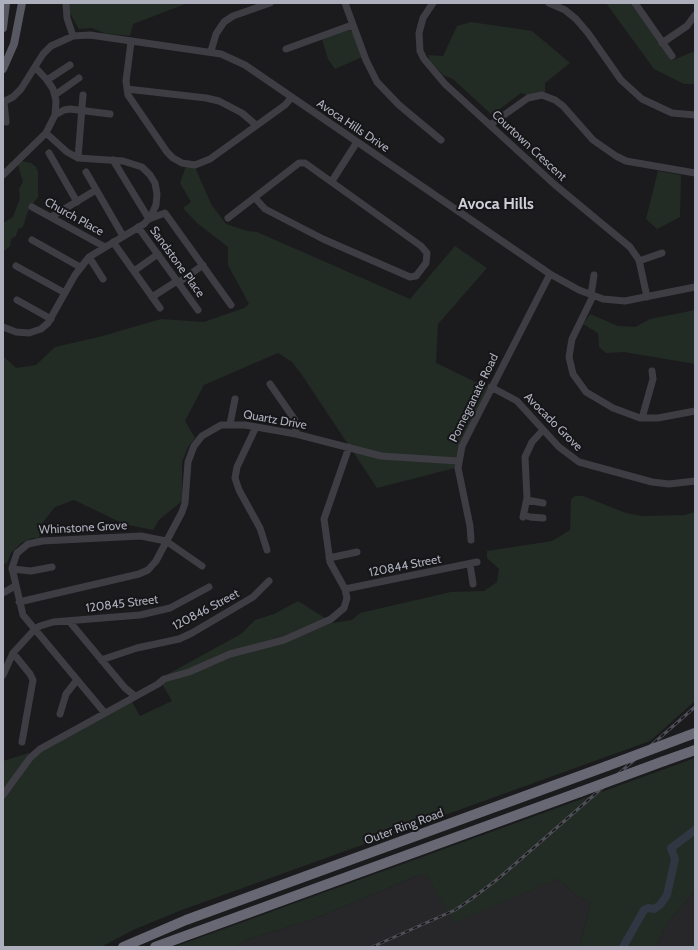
<!DOCTYPE html>
<style>
body{margin:0}
#map{position:relative;width:698px;height:950px;overflow:hidden;background:#1b1b1d;font-family:Cabin,sans-serif}
canvas{display:block}
.frame{position:absolute;inset:0;border:4px solid #adafbd;pointer-events:none}
</style>
<div id="map">
<canvas width="698" height="950"></canvas>
<div class="frame"></div>
</div>
<script>
const g = document.querySelector('canvas').getContext('2d');
g.lineJoin = 'round';
function fill(path, color) { g.fillStyle = color; g.fill(path, 'evenodd'); }
const shape = rows => new Path2D(rows.map(r => 'M' + r).join(''));
function stroke(path, color, width, dash) { g.strokeStyle = color; g.lineWidth = width; g.lineCap = dash ? 'butt' : 'round'; g.setLineDash(dash || []); g.stroke(path); }
function label(font, color, halo, rows, align = 'center') {
  g.font = font + ' Cabin,sans-serif'; g.lineWidth = 4; g.setLineDash([]); g.textBaseline = 'middle'; g.strokeStyle = halo; g.fillStyle = color; for (const [text, x, y, turn = 0] of rows) {
    g.save(); g.translate(x, y); g.rotate((+turn || 0) * Math.PI / 180); g.textAlign = isNaN(turn) ? turn : align; if (halo) g.strokeText(text, 0, 0); g.fillText(text, 0, 0); g.restore();
  }
}
const built = shape([
 [419,875,426,875,428,878,454,922,558,879,579,897,591,903,579,947,236,947,249,939,314,919],
 [695,891,695,947,655,947,668,922]
]);
const green = shape([
 [71,3,188,3,133,24,130,36,104,33,92,28,79,29,70,13,69,4],
 [606,3,633,3,658,42,673,60,695,51,695,84,684,84,654,69],
 [471,22,532,31,570,63,545,83,545,92,527,95,521,93,492,115,453,79,443,75,430,61,428,55,443,56,457,26],
 [347,29,354,33,362,57,335,69,328,59,322,39],
 [22,161,31,163,36,167,38,172,38,197,28,211,23,227,18,229,16,236,11,239,10,246,3,252,3,223,13,217,20,198,19,189,23,182,18,165],
 [186,166,195,167,211,204,226,224,247,231,257,232,410,299,455,246,487,268,438,324,436,363,488,388,460,443,456,457,455,468,377,488,302,375,292,362,278,353,204,385,185,421,195,438,188,447,182,462,182,501,159,520,153,530,124,524,74,500,55,507,43,522,39,538,32,538,21,543,11,553,7,563,3,564,3,356,16,368,36,365,55,347,99,337,161,319,204,322,244,308,249,304,228,265,228,247,197,223,183,208,191,202,180,183],
 [658,171,681,175,680,217,657,229,646,219],
 [695,310,695,364,624,352,606,353,599,347,598,333,583,324,590,314,618,326,635,327,650,319],
 [575,496,583,496,626,513,642,516,685,515,695,512,695,701,650,741,179,911,133,930,101,947,3,947,3,761,45,748,131,700,140,716,172,701,159,679,241,634,255,620,274,614,298,601,333,623,352,620,360,613,451,592,484,591,497,582,499,569,487,558,487,551,552,541,570,530,571,499],
 [695,758,695,891,668,922,655,947,579,947,591,903,579,897,558,879,454,923,428,878,426,875,419,875,314,919,249,939,236,947,174,947]
]);
const river = shape([
 [623,947,644,910,648,908,654,909,660,905,667,895,675,859,671,848,695,830]
]);
const minor = shape([
 [66,3,67,18,73,36],
 [345,3,366,60,377,82,399,105,441,140],
 [433,3,423,18,419,33,420,51,424,59,445,84,554,184,630,247,639,260,647,297],
 [549,3,565,10,576,19,588,33,621,80,642,99,672,113,695,115],
 [635,3,672,56],
 [131,42,126,81,128,95,167,152,173,158,182,163,195,165,210,159,285,105,292,97],
 [662,43,687,26,695,15],
 [286,49,352,25],
 [211,51,216,34,224,22,233,16,270,3],
 [47,80,70,65],
 [127,89,206,98,219,101,242,113,256,125],
 [55,95,79,78],
 [3,102,13,97,21,89,43,54,51,46,73,36,90,35,221,54,245,65,550,274,579,290,603,299,625,301,695,287],
 [4,102,6,122],
 [55,115,64,110,70,109,110,114],
 [490,125,528,98,542,95,555,100,563,106,593,140,616,156,626,161,695,173],
 [49,153,77,202],
 [78,158,83,95],
 [113,160,149,219,165,213,231,305],
 [86,172,123,236],
 [3,175,46,133,55,115,56,101,53,89,47,80,35,67],
 [332,181,357,142],
 [32,207,105,247],
 [51,217,96,190],
 [228,218,299,163,305,163,421,246,427,253,426,263,416,276,410,277,323,239,265,209,255,198],
 [138,227,198,310],
 [32,240,80,267],
 [113,242,160,308],
 [89,257,103,279],
 [639,261,662,253],
 [16,266,65,293],
 [134,271,158,254],
 [178,283,203,265],
 [591,295,594,275],
 [593,296,572,339,569,357,573,374,586,392,613,408,640,418,658,418,695,411],
 [152,297,177,281],
 [17,300,51,319],
 [3,327,16,332,29,333,41,329,48,323,75,275,89,257,144,224,151,216,156,205,157,194,155,183,150,175,142,167,123,161,78,158,67,152,46,133],
 [270,384,295,420,296,434],
 [491,387,517,401,559,447,579,462,652,482,669,484,695,481],
 [642,418,653,379,652,371],
 [230,424,235,399],
 [256,427,237,467,235,478,239,490,260,528,267,550],
 [527,500,543,503],
 [524,515,530,517,543,518],
 [523,517,527,498,525,457,532,442,543,430],
 [471,540,470,526,458,468,462,446,550,274],
 [329,558,357,552],
 [470,564,473,584],
 [12,569,31,571,52,567],
 [345,589,477,562],
 [3,593,15,586],
 [19,602,139,574,148,570,156,561,182,512,185,503,188,462,194,446,202,436,221,425,245,425,296,434,381,456,458,461],
 [69,621,125,688,135,696],
 [13,653,30,674,33,680,22,742],
 [101,660,137,648,179,639,192,633,253,597,269,581],
 [3,675,13,653,34,630,40,626,53,622,140,615,170,608,209,587],
 [104,712,23,615,12,568,17,553,28,544,42,541,141,536,166,541,202,566],
 [60,714,66,694,77,680],
 [3,795,30,758,40,749,158,684,164,679,189,672,230,654,284,640,331,619,344,608,347,598,345,589,330,562,324,519,349,447]
]);
const major = shape([
 [3,28,6,3],
 [3,69,14,44,22,3]
]);
const highway = shape([
 [664,761,695,750],
 [123,947,186,920,607,766],
 [155,947,580,792]
]);
const rail = shape([
 [372,947,455,910,470,900,499,878,695,707]
]);
const highwayBridge = shape([
 [607,766,695,733],
 [580,792,664,761]
]);
const streetNames = [
 ["Avoca Hills Drive",353,126,34],
 ["Courtown Crescent",529,146,43],
 ["Church Place",74,217,29],
 ["Sandstone Place",177,262,54],
 ["Pomegranate Road",474,398,-64],
 ["Quartz Drive",275,420,10],
 ["Avocado Grove",553,422,45],
 ["Whinstone Grove",83,528,-3],
 ["120844 Street",405,566,-11],
 ["120845 Street",122,604,-7],
 ["120846 Street",206,610,-28],
 ["Outer Ring Road",404,827,-20]
];
const districtNames = [
 ["Avoca Hills",496,204]
];
fill(built, '#27272a');
fill(green, '#222c25');
stroke(river, '#303742', 8);
stroke(minor, '#3e3d44', 7);
stroke(major, '#575861', 8);
stroke(highway, '#676873', 10);
stroke(rail, '#4e4f57', 3);
stroke(rail, '#161618', 1.5, [4.5]);
stroke(highwayBridge, '#676873', 10);
label('12px', '#adafbd', '#161618', streetNames);
label('bold 16px', '#cecfd9', '#161618', districtNames);
</script>
